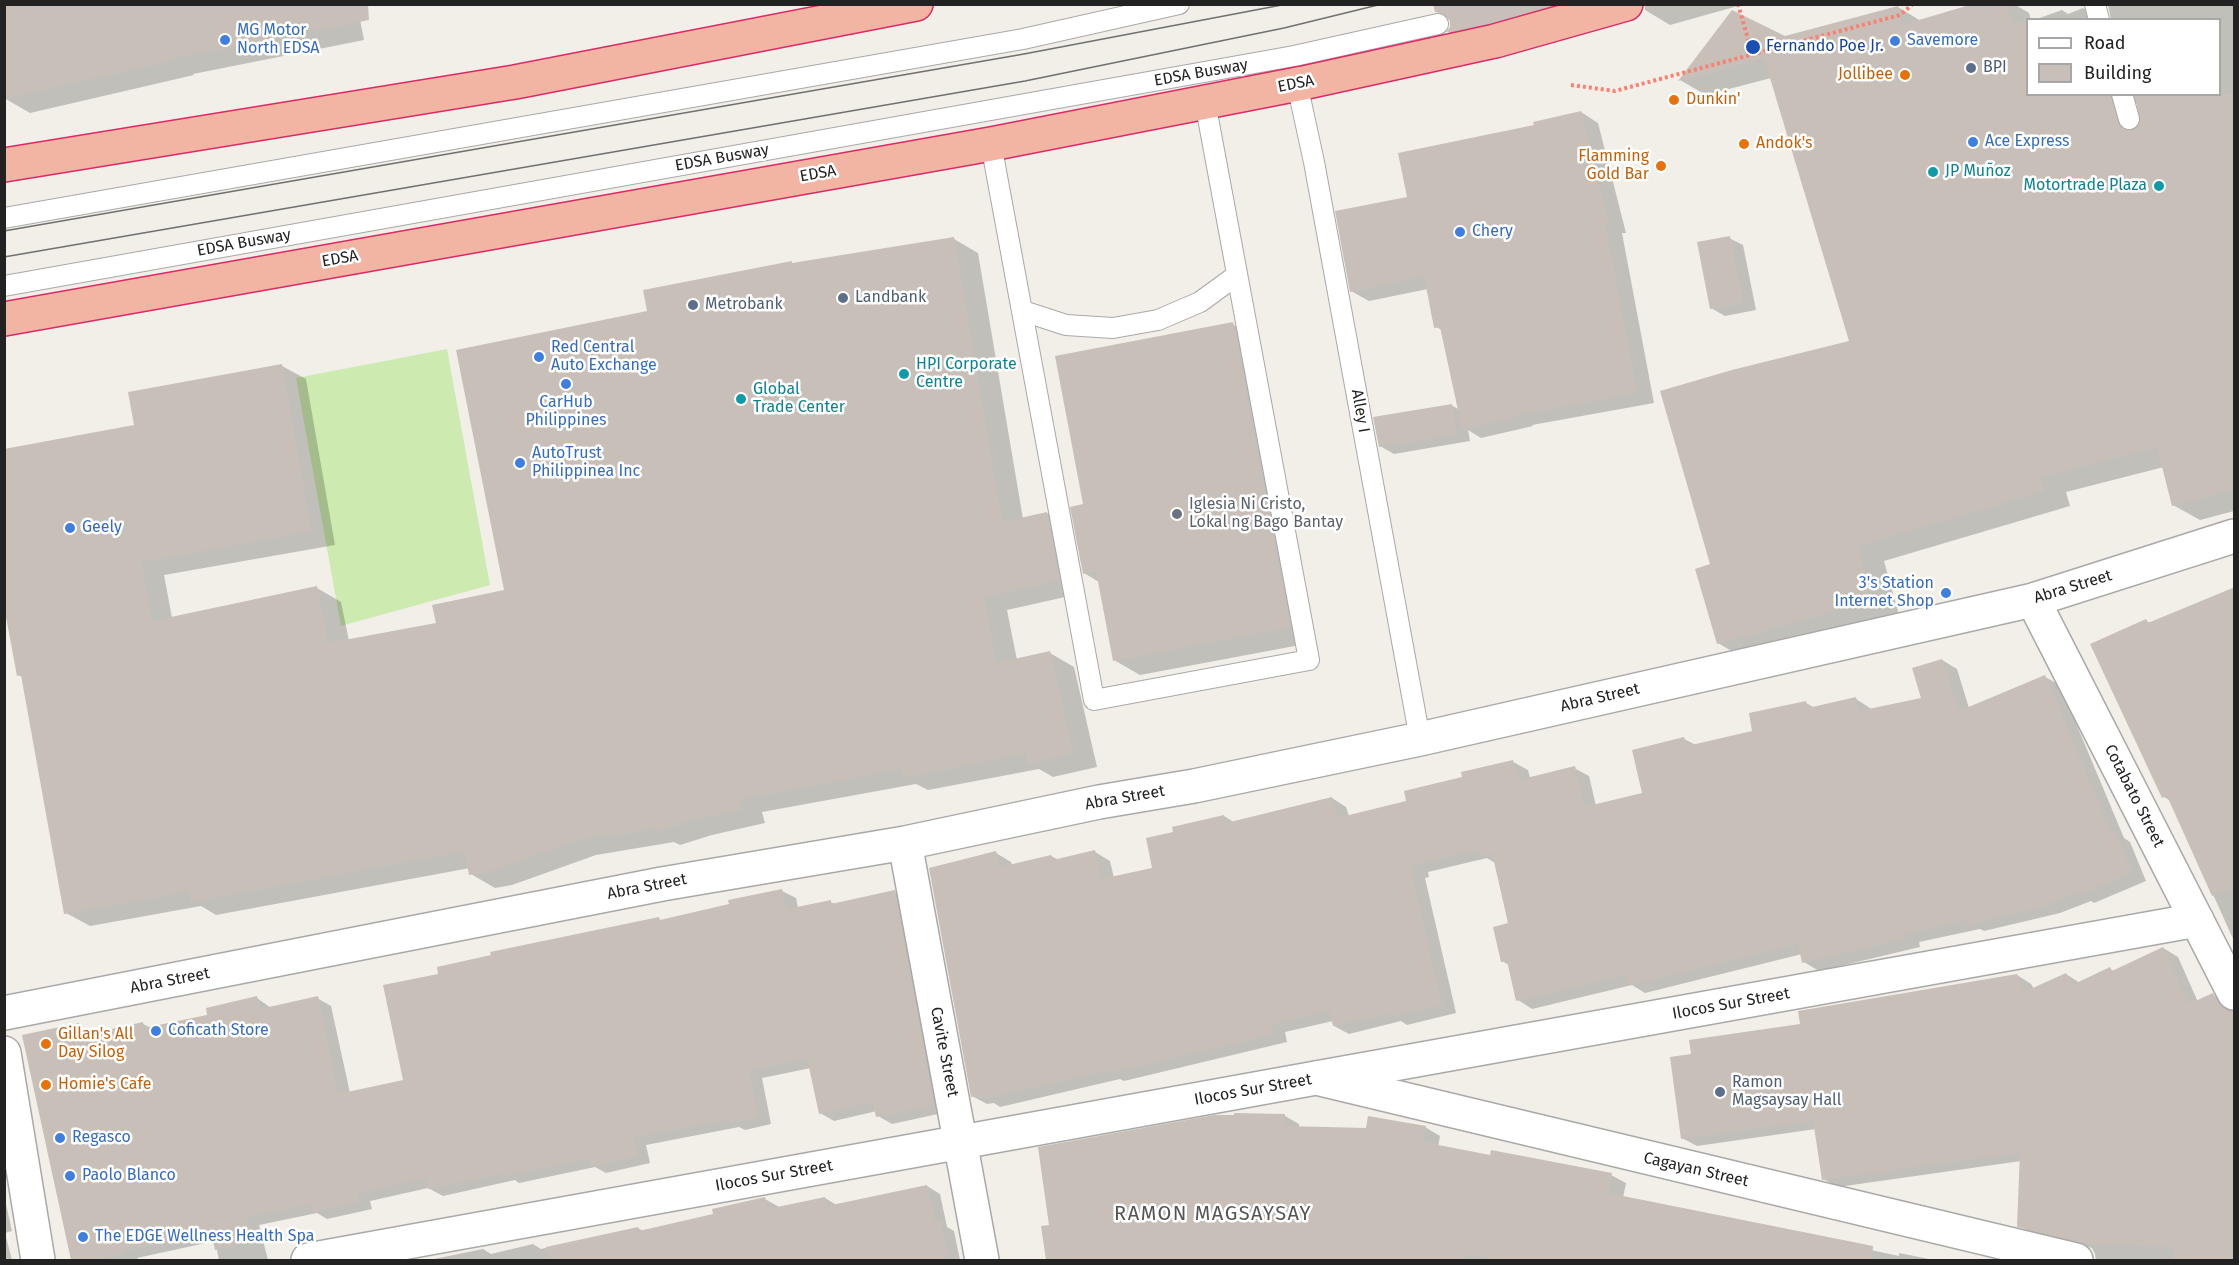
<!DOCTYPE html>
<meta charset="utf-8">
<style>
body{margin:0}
#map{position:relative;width:2239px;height:1265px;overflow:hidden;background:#f2efe9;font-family:"Fira Sans",sans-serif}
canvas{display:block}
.frame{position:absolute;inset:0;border:6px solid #222;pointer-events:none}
.legend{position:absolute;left:2026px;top:18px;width:195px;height:78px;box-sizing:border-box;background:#fff;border:2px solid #a7a7a7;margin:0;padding:8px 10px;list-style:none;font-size:18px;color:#222}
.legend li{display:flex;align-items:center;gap:12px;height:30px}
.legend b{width:30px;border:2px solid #a7a7a7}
</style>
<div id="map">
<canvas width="2239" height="1265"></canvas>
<div class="frame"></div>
<ul class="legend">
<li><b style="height:8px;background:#fff"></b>Road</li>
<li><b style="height:16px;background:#c7bfb8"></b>Building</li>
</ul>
</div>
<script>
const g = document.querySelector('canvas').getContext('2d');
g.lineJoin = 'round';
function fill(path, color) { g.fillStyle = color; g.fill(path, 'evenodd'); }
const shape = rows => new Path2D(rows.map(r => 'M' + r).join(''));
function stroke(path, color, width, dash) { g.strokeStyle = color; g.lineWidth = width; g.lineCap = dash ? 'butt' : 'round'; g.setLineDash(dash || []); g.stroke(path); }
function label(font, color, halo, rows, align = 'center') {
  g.font = font + ' "Fira Sans",sans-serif'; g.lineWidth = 5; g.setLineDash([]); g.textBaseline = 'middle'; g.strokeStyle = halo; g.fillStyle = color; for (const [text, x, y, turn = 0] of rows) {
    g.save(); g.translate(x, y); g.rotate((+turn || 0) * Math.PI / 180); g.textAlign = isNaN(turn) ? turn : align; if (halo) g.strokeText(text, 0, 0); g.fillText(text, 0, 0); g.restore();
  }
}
const grass = shape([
 [447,349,490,585,341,626,296,378]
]);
const shadow = shape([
 [357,4,364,40,193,74,194,75,30,113,4,98],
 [1435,4,1633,4,1474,47,1448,32,1451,27,1450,19,1436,11],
 [1645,4,1745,4,1670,25,1645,10],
 [1979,4,2014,4,2029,13,2031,20,2028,20,2028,94,2115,94,2137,107,2141,128,2137,104,2121,94,2220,94,2220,20,2111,20,2108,4,2234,4,2234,511,2200,520,2173,505,2164,467,2066,492,2070,506,1884,561,1899,615,1745,659,1718,643,1712,566,1851,342,1771,78,1706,95,1680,80,1785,37,1898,7,1921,21],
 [2083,8,2103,20,2034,20,2062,10,2068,14],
 [1581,112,1598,123,1626,233,1622,233,1654,403,1532,425,1533,426,1481,438,1468,430,1470,441,1394,454,1380,446,1451,405,1460,410,1442,330,1436,327,1428,289,1369,301,1351,291,1409,198,1536,126],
 [1729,238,1743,245,1756,310,1725,316,1711,308],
 [954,239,978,253,1023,519,1047,513,1071,527,1083,593,1007,610,1017,660,1050,653,1074,667,1097,767,1053,777,1039,769,928,790,916,784,762,812,765,823,712,835,680,845,674,842,596,855,512,885,495,888,471,874,470,868,216,915,201,906,90,926,66,913,23,677,18,675,136,427,282,366,306,379,335,545,164,575,172,618,317,588,341,602,349,641,438,624,506,591,649,312,792,263,795,264],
 [1232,324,1259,339,1316,642,1140,675,1114,660,1099,582,1084,573,1085,505],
 [2234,588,2234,941,2171,801,2164,797,2146,621,2151,623],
 [1942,660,1957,669,1969,708,2045,677,2060,685,2124,838,2130,842,2146,881,2094,903,2091,901,2060,913,1984,931,1980,929,1919,942,1920,947,1819,971,1804,962,1802,954,1645,993,1632,985,1532,1009,1518,1000,1509,965,1502,961,1510,924,1495,863,1487,858,1428,872,1429,877,1425,878,1456,1013,1407,1025,1401,1021,1349,1034,1334,1026,1333,1021,1285,1032,1287,1042,1124,1081,1120,1079,1000,1107,994,1103,987,1104,972,1096,996,853,1011,862,1012,865,1051,856,1059,860,1095,852,1110,861,1114,878,1153,870,1175,833,1224,816,1235,823,1332,798,1346,807,1349,816,1408,802,1464,778,1513,762,1528,770,1530,778,1574,768,1589,776,1596,806,1644,794,1684,739,1696,745,1754,732,1806,703,1815,708,1856,699,1870,708,1871,710,1923,699],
 [782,891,796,898,798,908,830,902,836,904,894,892,908,900,947,1112,892,1124,878,1116,877,1111,834,1121,820,1113,811,1068,762,1078,771,1124,745,1130,739,1127,646,1145,650,1163,606,1173,595,1167,519,1183,515,1180,443,1196,428,1188,370,1201,372,1209,327,1219,317,1213,259,1225,268,1260,219,1260,215,1241,137,1258,138,1260,73,1260,24,1036,78,1025,92,1033,93,1035,143,1024,151,1028,209,1016,257,998,271,1008,317,998,331,1006,350,1093,405,1082,440,975,659,919,662,921,730,906],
 [2163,948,2178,957,2198,1002,2213,995,2228,1004,2234,1013,2234,1260,2096,1260,2095,1254,2092,1248,2034,1234,2019,1226,2021,1161,1838,1187,1823,1179,1816,1129,1697,1146,1682,1138,1692,1055,1801,1025,2017,975,2031,984,2034,989,2066,974,2080,983,2110,969,2114,971],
 [1285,1116,1299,1124,1299,1128,1367,1130,1425,1127,1440,1136,1438,1147,1611,1175,1626,1183,1623,1198,1899,1256,1899,1253,1934,1260,1047,1260,1043,1227,1050,1226],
 [927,1186,940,1194,947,1227,954,1231,960,1260,429,1260,483,1249,491,1254,533,1244,541,1249,638,1228,643,1231,715,1215,765,1199,779,1207,825,1198,838,1206],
 [4,1195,12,1231,5,1233,12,1260,4,1260]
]);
const building = shape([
 [4,4,368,4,369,20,168,59,168,61,4,99],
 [1433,4,1555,4,1490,23,1446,32,1450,27,1450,21,1442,13,1435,12],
 [1973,4,2005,4,2013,25,2028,20,2028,94,2110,94,2118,123,2125,130,2133,130,2140,123,2135,94,2235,94,2235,489,2172,506,2157,447,2040,477,2044,491,1858,546,1873,600,1717,644,1695,569,1710,564,1660,391,1732,370,1849,341,1764,58,1678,81,1732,10,1785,36,1898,6,1902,25],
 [1581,111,1609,223,1605,224,1637,393,1515,415,1516,417,1462,429,1440,327,1434,328,1424,276,1350,292,1335,211,1407,197,1398,153,1534,125,1533,122],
 [1730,236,1743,303,1710,309,1697,242],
 [954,237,1002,522,1047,512,1059,580,984,597,996,663,1050,651,1073,753,1028,764,1026,753,903,778,901,769,739,799,741,810,687,821,655,832,653,828,612,837,611,833,572,842,488,872,469,875,465,851,191,902,189,891,64,914,21,675,17,676,4,606,4,449,134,425,128,392,282,364,311,531,141,562,152,621,317,586,328,643,436,623,432,605,504,590,456,350,647,311,643,290,792,261,792,263],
 [1233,322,1290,627,1113,661,1096,571,1083,574,1070,507,1083,504,1055,356],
 [1452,404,1457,434,1379,447,1373,417],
 [2235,587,2235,886,2212,896,2167,796,2162,798,2090,644,2146,619,2148,623],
 [1942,659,1959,711,2045,675,2111,833,2115,832,2132,872,2078,895,2077,892,2044,906,1968,924,1967,920,1905,934,1906,938,1802,963,1798,944,1629,985,1626,975,1516,1001,1507,961,1501,962,1493,927,1508,923,1492,853,1480,856,1479,849,1414,864,1415,869,1411,870,1442,1005,1391,1017,1390,1013,1333,1026,1329,1010,1271,1024,1273,1034,1212,1049,1108,1073,1108,1070,984,1099,983,1094,971,1097,929,868,996,851,1000,867,1051,855,1053,860,1095,850,1101,879,1152,868,1146,838,1173,832,1172,827,1224,815,1226,823,1332,797,1337,818,1406,801,1404,791,1462,777,1461,772,1513,760,1518,780,1575,766,1584,807,1642,793,1632,750,1684,737,1687,746,1752,731,1749,713,1806,701,1808,708,1856,697,1859,711,1921,698,1912,668],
 [782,889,787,909,831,900,831,904,895,890,934,1105,876,1117,873,1102,819,1114,807,1058,749,1070,758,1117,729,1123,729,1119,633,1137,637,1156,591,1166,589,1158,504,1176,503,1173,428,1189,425,1178,357,1194,358,1202,312,1212,311,1204,246,1217,252,1242,215,1250,211,1232,124,1251,125,1254,94,1260,71,1260,22,1035,79,1023,81,1036,143,1022,144,1028,207,1015,206,1008,257,996,260,1009,318,996,338,1094,403,1080,383,985,438,974,437,967,491,955,490,952,659,917,660,920,729,904,728,900],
 [2163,947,2189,1004,2213,993,2223,1008,2235,1011,2235,1260,2172,1260,2174,1247,2085,1244,2017,1227,2020,1152,1822,1180,1813,1120,1681,1139,1670,1057,1691,1054,1689,1040,1800,1024,1798,1011,2017,974,2024,992,2066,973,2072,985,2110,967,2112,971],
 [1234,1113,1285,1114,1285,1126,1366,1128,1368,1116,1426,1126,1423,1142,1490,1155,1491,1150,1612,1173,1608,1193,1873,1246,1872,1260,1500,1260,1466,1254,1465,1260,1046,1260,1041,1226,1049,1225,1038,1147,1214,1115,1234,1115],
 [927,1185,935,1222,940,1221,949,1260,548,1260,546,1247,638,1227,639,1231,713,1214,712,1209,765,1197,768,1209,825,1197,827,1206]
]);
const path = shape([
 [1738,4,1752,53],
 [1571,85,1615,91,1900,15,1913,4]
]);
const service = shape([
 [2095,4,2099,20],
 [1297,84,1314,162,1420,739],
 [2122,94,2129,119],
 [991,144,1094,700,1309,660,1205,102],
 [4,218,1023,39,1179,4],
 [4,286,1294,56,1438,24],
 [1023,311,1066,325,1113,328,1158,320,1200,302,1237,275]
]);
const minor = shape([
 [2033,600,2234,993],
 [905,843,982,1260],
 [4,1013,662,884,905,843,1099,802,1194,786,1420,739,2033,600,2234,536],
 [1316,1078,2197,920]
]);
const tertiary = shape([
 [4,1053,38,1260],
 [308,1260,1316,1078,2076,1260]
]);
const trunk = shape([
 [4,165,515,82,916,4],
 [4,319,991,144,1303,83,1495,41,1626,4]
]);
const tram = shape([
 [4,231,1024,54,1287,4],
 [4,257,1025,81,1284,28,1382,4]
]);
const markers = [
 [225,40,6,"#3f7fe0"],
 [1895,41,6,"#3f7fe0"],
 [1753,47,8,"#1a4fb4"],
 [1971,68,6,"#5c6f8a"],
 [1905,75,6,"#e8710a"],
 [1674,100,6,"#e8710a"],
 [1973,142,6,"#3f7fe0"],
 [1744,144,6,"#e8710a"],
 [1661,166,6,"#e8710a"],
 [1933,172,6,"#0f9aa8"],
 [2159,186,6,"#0f9aa8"],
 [1460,232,6,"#3f7fe0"],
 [843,298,6,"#5c6f8a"],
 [693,305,6,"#5c6f8a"],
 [539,357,6,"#3f7fe0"],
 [904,374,6,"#0f9aa8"],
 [566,384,6,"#3f7fe0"],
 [741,399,6,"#0f9aa8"],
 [520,463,6,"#3f7fe0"],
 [1177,514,6,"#6b7280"],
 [70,528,6,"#3f7fe0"],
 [1946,593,6,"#3f7fe0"],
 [156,1031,6,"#3f7fe0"],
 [46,1044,6,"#e8710a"],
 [46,1085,6,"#e8710a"],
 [1720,1092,6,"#5c6f8a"],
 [60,1138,6,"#3f7fe0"],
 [70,1176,6,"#3f7fe0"],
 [83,1237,6,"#3f7fe0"]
];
const shopNames = [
 ["MG Motor",237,31],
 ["North EDSA",237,49],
 ["Savemore",1907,41],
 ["Ace Express",1985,142],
 ["Chery",1472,232],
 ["Red Central",551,348],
 ["Auto Exchange",551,366],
 ["CarHub",566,403,"center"],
 ["Philippines",566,421,"center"],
 ["AutoTrust",532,454],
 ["Philippinea Inc",532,472],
 ["Geely",82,528],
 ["3's Station",1934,584,"right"],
 ["Internet Shop",1934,602,"right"],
 ["Coficath Store",168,1031],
 ["Regasco",72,1138],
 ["Paolo Blanco",82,1176],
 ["The EDGE Wellness Health Spa",95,1237]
];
const transitNames = [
 ["Fernando Poe Jr.",1766,47]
];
const serviceNames = [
 ["BPI",1983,68],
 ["Landbank",855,298],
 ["Metrobank",705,305],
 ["Ramon",1732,1083],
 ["Magsaysay Hall",1732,1101]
];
const streetNames = [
 ["EDSA Busway",1201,73,-10],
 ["EDSA",1296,84,-11],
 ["EDSA Busway",722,158,-10],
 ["EDSA",818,174,-10],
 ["EDSA Busway",244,243,-10],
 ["EDSA",340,259,-10],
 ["Alley I",1360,411,80],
 ["Abra Street",2073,587,-17],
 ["Abra Street",1600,698,-13],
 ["Cotabato Street",2134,796,63],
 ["Abra Street",1125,798,-10],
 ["Abra Street",647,887,-11],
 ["Abra Street",170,981,-11],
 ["Ilocos Sur Street",1731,1004,-10],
 ["Cavite Street",944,1052,79],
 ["Ilocos Sur Street",1253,1090,-10],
 ["Cagayan Street",1696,1170,13],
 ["Ilocos Sur Street",774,1176,-10]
];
const foodNames = [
 ["Jollibee",1893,75,"right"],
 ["Dunkin'",1686,100],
 ["Andok's",1756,144],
 ["Flamming",1649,157,"right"],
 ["Gold Bar",1649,175,"right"],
 ["Gillan's All",58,1035],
 ["Day Silog",58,1053],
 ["Homie's Cafe",58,1085]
];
const cultureNames = [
 ["JP Muñoz",1945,172],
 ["Motortrade Plaza",2147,186,"right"],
 ["HPI Corporate",916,365],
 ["Centre",916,383],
 ["Global",753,390],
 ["Trade Center",753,408]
];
const worshipNames = [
 ["Iglesia Ni Cristo,",1189,505],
 ["Lokal ng Bago Bantay",1189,523]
];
const quarterNames = [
 ["RAMON MAGSAYSAY",1213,1214]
];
fill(grass, '#cdebb0');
fill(shadow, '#0003');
fill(building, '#c7bfb8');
stroke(service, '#a9a9a9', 22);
stroke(minor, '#a9a9a9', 36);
stroke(tertiary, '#a9a9a9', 36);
stroke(trunk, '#dc2a67', 36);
stroke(path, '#fa8072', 4, [3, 3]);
stroke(service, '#fff', 20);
stroke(minor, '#fff', 33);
stroke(tertiary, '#fff', 33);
stroke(trunk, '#f2b4a3', 33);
stroke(tram, '#707070', 1.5);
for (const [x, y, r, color] of markers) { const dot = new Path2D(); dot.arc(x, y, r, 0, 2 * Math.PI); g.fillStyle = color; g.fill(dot); stroke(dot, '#fff', 2); }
label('16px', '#366cbe', '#fff', shopNames, 'left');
label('16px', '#164399', '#fff', transitNames, 'left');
label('16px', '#4e5e75', '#fff', serviceNames, 'left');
label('16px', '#222', '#fff', streetNames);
label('16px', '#c56008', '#fff', foodNames, 'left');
label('16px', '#0d838f', '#fff', cultureNames, 'left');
label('16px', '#5b616d', '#fff', worshipNames, 'left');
g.letterSpacing = '1.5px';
label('20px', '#555', '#fff', quarterNames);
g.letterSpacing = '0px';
</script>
